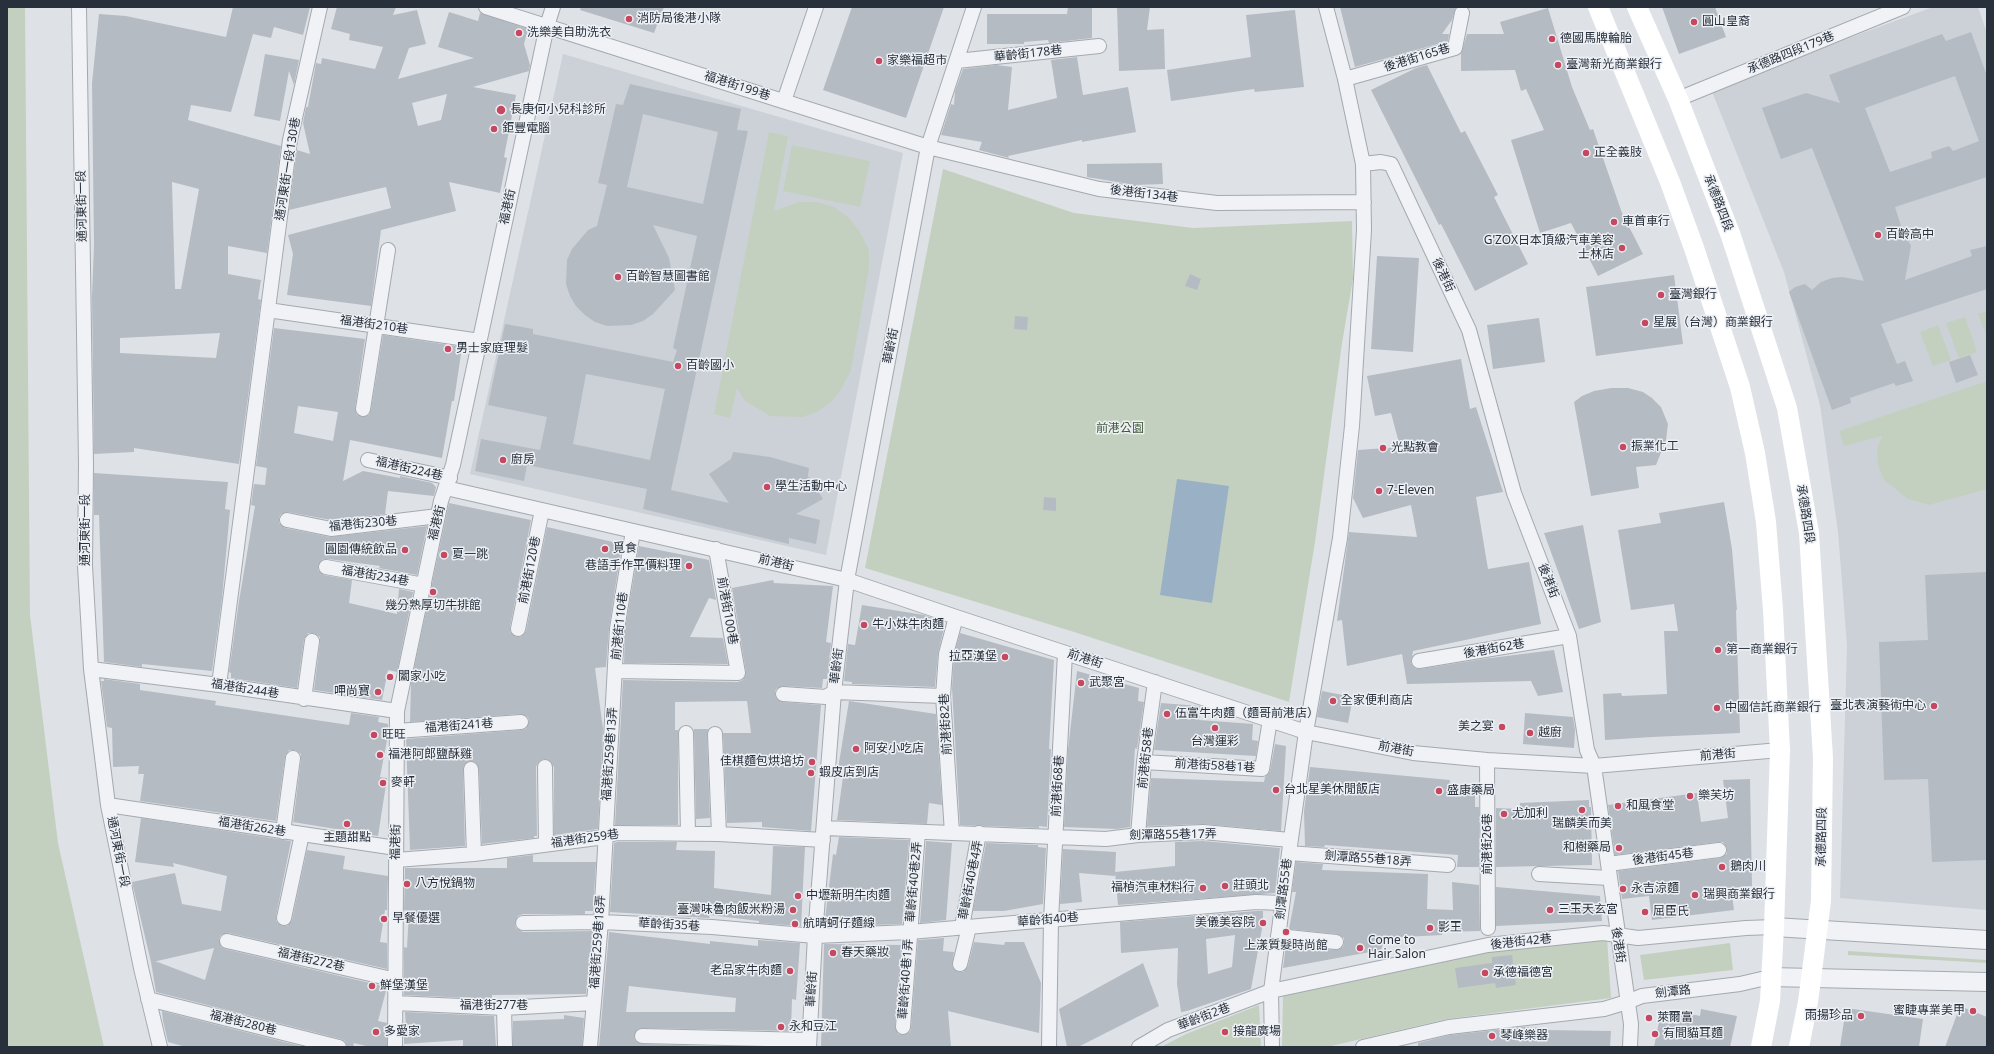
<!DOCTYPE html>
<meta charset="utf-8">
<style>
body{margin:0}
#map{position:relative;width:1994px;height:1054px;overflow:hidden;background:#dee2e7;font-family:"Noto Sans",sans-serif}
canvas{display:block}
.frame{position:absolute;inset:0;border:8px solid #28303c;pointer-events:none}
</style>
<div id="map">
<canvas width="1994" height="1054"></canvas>
<div class="frame"></div>
</div>
<script>
const g = document.querySelector('canvas').getContext('2d');
g.lineJoin = 'round';
function fill(path, color) { g.fillStyle = color; g.fill(path, 'evenodd'); }
const shape = rows => new Path2D(rows.map(r => 'M' + r).join(''));
function stroke(path, color, width, dash) { g.strokeStyle = color; g.lineWidth = width; g.lineCap = dash ? 'butt' : 'round'; g.setLineDash(dash || []); g.stroke(path); }
function label(font, color, halo, rows, align = 'center') {
  g.font = font + ' "Noto Sans","Noto Sans TC",sans-serif'; g.lineWidth = 3; g.setLineDash([]); g.textBaseline = 'middle'; g.strokeStyle = halo; g.fillStyle = color; for (const [text, x, y, turn = 0] of rows) {
    g.save(); g.translate(x, y); g.rotate((+turn || 0) * Math.PI / 180); g.textAlign = isNaN(turn) ? turn : align; if (halo) g.strokeText(text, 0, 0); g.fillText(text, 0, 0); g.restore();
  }
}
const built = shape([
 [1933,7,1978,7,1987,33,1987,910,1840,898,1847,645,1838,532,1820,405,1784,272,1711,89],
 [563,54,903,153,826,555,470,474]
]);
const green = shape([
 [7,7,25,7,30,615,58,843,104,1047,7,1047],
 [769,132,788,136,774,211,799,202,817,202,834,207,848,217,860,232,869,250,869,269,851,370,842,388,831,402,817,412,802,417,770,416,745,401,737,388,730,418,714,414],
 [792,145,870,161,860,207,783,191],
 [943,169,1074,213,1193,228,1352,221,1353,279,1342,343,1315,542,1289,702,1071,631,865,568],
 [1987,311,1987,337,1978,314],
 [1965,317,1977,352,1959,358,1946,323],
 [1938,325,1951,360,1933,366,1920,332],
 [1987,381,1987,489,1929,505,1908,499,1884,480,1878,465,1877,449,1882,436,1844,446,1839,431],
 [1607,937,1611,998,1447,1019,1327,1047,1282,1047,1283,996,1489,951],
 [1730,943,1733,970,1644,980,1640,955],
 [1848,951,1987,960,1987,963,1848,955],
 [1259,1005,1261,1047,1161,1047,1186,1034]
]);
const water = shape([
 [1177,479,1229,486,1212,603,1160,595]
]);
const building = shape([
 [233,7,310,7,303,35,274,27,271,38,253,34,231,112,191,105,188,120,281,146,267,253,228,246,228,274,261,280,258,299,261,300,239,464,134,448,134,452,94,454,92,296,94,245,92,83,99,14,126,16,226,37],
 [172,182,199,189,181,289,175,289],
 [220,333,216,358,120,353,120,338],
 [337,7,396,7,393,15,417,10,426,44,409,48,398,79,474,58,438,47,449,12,478,21,480,13,528,29,524,44,530,65,529,71,473,87,516,95,504,157,507,158,500,193,449,182,456,211,381,230,371,306,287,295,293,254,288,235,391,208,386,187,289,210,297,150,310,154,303,123,306,107,308,107,316,63,321,64,322,58,375,69,383,47,349,40,350,34,331,29],
 [447,94,441,120,418,126,412,103],
 [581,7,664,7,654,33,580,10],
 [852,7,944,7,906,118,823,90],
 [1068,7,1092,7,1092,38,1049,43,1048,40,1024,42,1024,44,987,44,987,14,1067,14],
 [1117,7,1150,7,1147,30,1164,29,1165,69,1119,71],
 [1340,7,1456,7,1452,20,1442,34,1449,34,1448,41,1355,67],
 [1662,7,1715,7,1726,37,1679,54],
 [1548,8,1572,87,1590,130,1593,129,1622,213,1643,254,1598,276,1571,223,1540,233,1511,140,1544,130,1526,89,1521,91,1515,70,1461,71,1461,54,1467,34,1504,34,1500,22],
 [1295,10,1304,87,1255,92,1254,89,1171,101,1167,70,1251,57,1246,15],
 [1971,32,1987,76,1987,177,1895,207,1902,229,1911,246,1905,280,1972,256,1970,250,1987,246,1987,289,1881,324,1897,364,1905,361,1913,381,1896,386,1894,383,1850,398,1851,403,1832,410,1789,292,1795,287,1805,284,1812,290,1821,282,1832,278,1842,277,1864,281,1812,148,1781,159,1762,108,1806,93,1840,103,1829,75,1942,34,1946,41],
 [1955,76,1979,141,1953,151,1949,146,1931,152,1932,158,1890,172,1865,108],
 [265,54,299,60,294,85,289,71,280,121,254,116],
 [1077,57,1083,95,1128,87,1136,132,1082,142,1082,140,1008,156,1009,158,979,150,982,142,941,135,951,104,954,105,955,91,963,69,996,65,1012,67,1008,110,1057,98,1051,60],
 [1427,65,1461,133,1465,131,1498,195,1494,197,1528,264,1475,291,1441,224,1439,225,1371,90,1416,68],
 [630,84,741,109,737,130,748,131,671,490,729,503,709,474,731,459,733,452,770,457,809,468,808,476,823,499,796,514,820,520,816,544,789,538,789,544,643,509,647,489,527,465,524,481,475,471,481,439,540,450,547,417,488,405,505,324,533,329,533,334,673,362,677,350,673,348,697,236,653,225,669,258,675,290,653,314,643,321,631,325,607,326,595,322,585,315,576,306,570,296,566,284,567,260,572,249,588,230,597,226,607,185,598,183,616,104,623,105],
 [643,114,718,132,703,204,627,187],
 [586,374,665,389,650,460,573,444],
 [1162,163,1163,184,1135,185,1087,177,1087,164],
 [1377,256,1419,258,1413,352,1371,349],
 [1190,274,1201,279,1197,290,1185,286],
 [1674,275,1683,344,1596,356,1586,287],
 [1015,316,1028,317,1027,330,1014,329],
 [1539,318,1545,362,1493,369,1487,325],
 [274,328,365,339,355,408,357,415,362,417,369,415,371,410,383,335,462,347,454,401,452,401,442,458,350,440,343,481,363,471,400,478,400,476,432,483,436,487,434,496,388,491,385,514,331,520,288,512,281,514,279,518,279,523,285,528,330,537,427,526,417,575,379,568,380,566,328,559,323,559,318,565,318,570,324,575,352,580,349,603,397,614,399,589,413,592,397,672,388,670,382,700,314,690,320,642,320,637,314,633,308,633,304,639,297,688,231,678,231,673,229,672,239,601,255,506,251,505,254,484,265,485,267,468,256,466],
 [298,406,338,412,333,441,294,433],
 [1970,355,1978,375,1956,383,1949,362],
 [1461,359,1470,409,1476,407,1503,492,1476,497,1488,569,1529,562,1541,624,1413,651,1411,663,1416,669,1420,669,1483,659,1554,650,1563,692,1538,696,1531,681,1407,684,1402,654,1347,666,1342,620,1337,621,1349,532,1417,537,1411,505,1363,518,1353,498,1358,450,1400,447,1391,413,1375,416,1367,376],
 [1611,388,1628,388,1643,392,1652,398,1661,407,1668,424,1666,440,1656,465,1636,467,1639,488,1591,496,1574,402,1582,396,1594,391],
 [94,473,228,482,225,509,230,510,222,598,212,671,142,664,142,667,104,662,99,515,94,515],
 [1044,497,1056,498,1056,511,1043,510],
 [1724,502,1732,549,1737,610,1736,610,1740,733,1652,737,1605,740,1603,694,1621,693,1622,696,1667,694,1664,631,1678,631,1674,604,1631,610,1618,530,1661,523,1659,513],
 [449,503,531,520,510,627,510,632,516,637,521,637,526,631,547,527,622,544,609,628,606,667,595,668,603,729,598,829,554,835,554,767,549,760,544,759,538,763,536,767,537,836,534,836,534,838,482,844,479,769,475,762,470,761,464,765,463,769,465,846,410,850,406,739,522,730,526,729,529,722,528,717,520,714,410,722,411,683],
 [1583,525,1601,622,1579,629,1544,533],
 [639,546,709,560,716,600,709,598,690,637,723,638,728,664,624,663,625,630],
 [1987,572,1987,860,1932,862,1928,779,1884,780,1879,642,1928,640,1925,575],
 [773,580,774,583,833,586,826,642,831,643,827,679,823,679,822,688,783,686,776,689,775,693,776,698,782,702,821,705,811,831,762,827,762,822,727,823,723,733,751,733,747,701,675,702,675,730,678,730,678,825,615,825,623,680,738,682,743,680,746,672,732,588],
 [862,605,924,615,941,621,940,627,944,628,938,653,935,687,852,684,852,682,844,681,848,644,855,645],
 [960,633,1054,660,1049,749,1051,749,1047,827,1039,826,1039,828,960,825,952,688,954,655],
 [1077,671,1139,688,1138,701,1144,702,1137,749,1135,748,1130,827,1117,829,1064,827,1068,750],
 [104,679,140,684,140,690,216,701,215,705,349,725,351,713,379,717,378,722,388,724,388,735,380,777,387,778,378,836,293,822,293,824,301,759,301,754,295,750,289,750,285,757,276,821,140,801,144,774,138,774,139,766,113,767,112,728,107,727,101,681,104,681],
 [1322,691,1353,697,1348,723,1317,717],
 [849,701,936,714,942,805,929,803,927,824,837,820,844,770,838,769],
 [1161,703,1200,706,1199,720,1253,724,1252,740,1258,741,1256,756,1154,750],
 [1525,713,1573,717,1575,730,1574,748,1523,744],
 [694,729,708,729,707,734,710,818,696,819],
 [1275,744,1286,746,1281,831,1204,824,1147,826,1151,778,1264,782,1265,777,1270,771],
 [1310,767,1450,780,1449,787,1475,786,1475,807,1479,807,1479,867,1457,867,1458,855,1325,845,1324,847,1305,846,1304,811],
 [1750,779,1752,886,1731,888,1734,910,1652,920,1649,896,1622,899,1618,871,1720,858,1727,854,1727,849,1723,842,1718,842,1615,855,1608,805,1697,793,1701,822,1728,818,1723,780],
 [1589,800,1589,807,1591,807,1592,865,1496,867,1496,808,1520,809,1520,803],
 [141,818,291,841,276,916,276,921,282,926,287,926,292,920,307,850,345,856,343,869,388,876,387,910,385,910,380,942,387,943,387,969,229,933,221,935,219,939,221,947,225,949,387,987,378,1021,387,1023,387,1047,370,1047,354,1043,353,1047,347,1047,345,1041,341,1039,156,992,151,962,132,882,175,873,182,904,221,911,227,876,173,863,174,867,135,862],
 [214,948,205,980,155,961,157,961],
 [839,837,909,840,902,924,872,925,825,919,833,854,836,855],
 [926,841,952,843,946,920,920,923],
 [1203,841,1280,848,1275,893,1118,905,1115,872,1175,866,1175,842],
 [617,842,677,842,676,850,715,851,714,888,771,895,773,846,805,847,801,926,759,923,759,921,710,915,709,918,610,912,614,843],
 [986,843,1038,845,1038,847,1046,848,1043,904,1004,911,973,911],
 [1063,849,1116,852,1115,876,1079,873,1082,902,1060,904],
 [533,855,533,862,596,862,593,911,585,911,585,914,523,914,518,916,515,923,516,928,523,932,592,931,586,994,492,995,492,999,404,995,404,947,407,948,409,911,404,910,405,868,507,868,507,858],
 [1296,862,1323,864,1322,870,1428,874,1427,909,1453,910,1452,882,1479,885,1480,931,1443,932,1442,935,1385,938,1381,950,1283,968,1286,945,1336,950,1343,947,1344,943,1344,938,1337,934,1289,929,1296,892,1292,892],
 [1496,887,1600,896,1602,921,1496,926],
 [1256,911,1263,911,1263,923,1251,989,1187,1011,1181,1012,1177,984,1178,948,1121,953,1120,922],
 [1235,935,1232,967,1208,974,1206,939],
 [609,932,710,944,710,941,758,946,758,940,800,943,796,1000,792,999,791,1031,642,1028,638,1029,634,1035,635,1040,641,1044,746,1047,599,1047],
 [629,986,736,998,735,1012,626,1012],
 [944,938,943,951,954,952,952,966,958,972,963,972,968,966,974,942,1004,945,1005,942,1024,942,1041,983,1039,1033,948,1011,951,1047,821,1047,824,944,901,945,895,1026,898,1034,903,1035,910,1032,911,1028,918,940],
 [1512,955,1516,985,1496,988,1495,983,1458,988,1455,968,1492,963,1492,957],
 [1143,963,1159,1006,1078,1047,1067,1047,1059,1009],
 [1960,1006,1987,1017,1987,1047,1945,1047],
 [1846,1008,1923,1019,1919,1047,1840,1047],
 [1701,1009,1737,1016,1730,1047,1654,1047,1659,1022,1670,1024,1673,1010,1700,1016],
 [162,1011,304,1047,186,1047,168,1042,163,1021],
 [405,1012,494,1016,496,1047,463,1047,463,1040,404,1044,404,1027,406,1028],
 [564,1015,584,1018,582,1047,513,1047,513,1021,564,1019],
 [1524,1027,1544,1028,1544,1030,1611,1031,1610,1047,1418,1047,1418,1043,1450,1035]
]);
const minor = shape([
 [79,7,86,464,85,566,91,669,108,805,141,968,160,1047],
 [486,7,928,147,1099,189,1217,203,1364,202],
 [957,61,1099,46],
 [1345,79,1455,48,1462,13],
 [1678,99,1903,7],
 [784,101,816,7],
 [1363,164,1381,162,1391,164,1469,330,1514,493,1569,636,1587,750,1594,766,1631,1024,1630,1047],
 [268,310,480,341],
 [363,409,388,250],
 [368,460,450,478],
 [446,488,847,580,956,617,1306,732,1413,753,1487,760,1594,766,1780,750],
 [287,520,331,529,438,516],
 [326,567,424,585],
 [518,629,542,510],
 [1419,661,1569,636],
 [91,669,219,685,397,711],
 [615,671,738,673,716,549],
 [219,685,290,140,320,7],
 [783,694,826,697,834,692,943,696],
 [304,699,312,641],
 [397,731,521,722],
 [686,733,688,834],
 [715,734,719,834],
 [1487,760,1488,928],
 [1144,762,1262,769,1270,720],
 [545,767,546,844],
 [471,769,474,854],
 [108,805,396,848],
 [824,828,1106,839,1138,835,1203,832,1290,840],
 [283,832,293,758],
 [952,833,943,696,946,654,956,617],
 [1138,835,1144,762,1155,682],
 [1289,853,1448,865],
 [396,860,474,854,605,837,615,833,719,834,823,840],
 [1608,864,1719,850],
 [1539,874,1609,878],
 [284,918,302,834],
 [523,923,601,922,712,927,815,936,910,932,1256,902,1282,903],
 [962,927,979,833],
 [1278,936,1336,942],
 [227,941,396,980],
 [960,964,969,927],
 [148,999,339,1047],
 [395,1003,504,1008,594,1003],
 [504,1008,505,1047],
 [903,1027,918,832],
 [642,1036,809,1040],
 [395,1047,397,711,441,501,453,465,547,26,553,7],
 [590,1047,601,922,617,629,633,531],
 [809,1047,815,936,834,692,847,580,928,147,974,7],
 [1049,1047,1051,920,1065,653],
 [1139,1047,1168,1030,1271,991,1488,945,1603,933,1638,938,1746,928,1774,927],
 [1272,1047,1271,991,1289,853,1306,732,1340,538,1352,426,1364,230,1363,164,1345,79,1326,7],
 [1363,1047,1449,1027,1604,1009,1627,1002,1642,996,1740,984,1770,977]
]);
const tertiary = shape([
 [1774,927,1987,940],
 [1770,977,1987,982]
]);
const secondary = shape([
 [1598,7,1670,182,1694,248,1740,387,1755,453,1766,522,1773,610,1780,750,1774,927,1770,1001,1761,1047],
 [1637,7,1678,99,1731,236,1787,408,1809,533,1823,758,1821,901,1808,1002,1799,1047]
]);
const markers = [
 [629,19,4,"#c64860"],
 [1694,22,4,"#c64860"],
 [519,33,4,"#c64860"],
 [1552,39,4,"#c64860"],
 [879,61,4,"#c64860"],
 [1558,65,4,"#c64860"],
 [501,110,5,"#c64860"],
 [494,129,4,"#c64860"],
 [1586,153,4,"#c64860"],
 [1614,222,4,"#c64860"],
 [1878,235,4,"#c64860"],
 [1622,248,4,"#c64860"],
 [618,277,4,"#c64860"],
 [1661,295,4,"#c64860"],
 [1645,323,4,"#c64860"],
 [448,349,4,"#c64860"],
 [678,366,4,"#c64860"],
 [1623,447,4,"#c64860"],
 [1383,448,4,"#c64860"],
 [503,460,4,"#c64860"],
 [767,487,4,"#c64860"],
 [1379,491,4,"#c64860"],
 [605,549,4,"#c64860"],
 [405,550,4,"#c64860"],
 [444,555,4,"#c64860"],
 [689,566,4,"#c64860"],
 [433,592,4,"#c64860"],
 [864,625,4,"#c64860"],
 [1718,650,4,"#c64860"],
 [1005,657,4,"#c64860"],
 [390,677,4,"#c64860"],
 [1081,683,4,"#c64860"],
 [378,692,4,"#c64860"],
 [1333,701,4,"#c64860"],
 [1934,706,4,"#c64860"],
 [1717,708,4,"#c64860"],
 [1167,714,4,"#c64860"],
 [1502,727,4,"#c64860"],
 [1215,728,4,"#c64860"],
 [1530,733,4,"#c64860"],
 [374,735,4,"#c64860"],
 [856,749,4,"#c64860"],
 [380,755,4,"#c64860"],
 [812,762,4,"#c64860"],
 [811,773,4,"#c64860"],
 [383,783,4,"#c64860"],
 [1276,790,4,"#c64860"],
 [1439,791,4,"#c64860"],
 [1690,796,4,"#c64860"],
 [1618,806,4,"#c64860"],
 [1582,810,4,"#c64860"],
 [1504,814,4,"#c64860"],
 [347,824,4,"#c64860"],
 [1619,848,4,"#c64860"],
 [1722,867,4,"#c64860"],
 [407,884,4,"#c64860"],
 [1225,886,4,"#c64860"],
 [1203,888,4,"#c64860"],
 [1623,889,4,"#c64860"],
 [1695,895,4,"#c64860"],
 [798,896,4,"#c64860"],
 [793,910,4,"#c64860"],
 [1550,910,4,"#c64860"],
 [1645,912,4,"#c64860"],
 [384,919,4,"#c64860"],
 [1263,923,4,"#c64860"],
 [795,924,4,"#c64860"],
 [1430,928,4,"#c64860"],
 [1286,932,4,"#c64860"],
 [1360,948,4,"#c64860"],
 [833,953,4,"#c64860"],
 [790,971,4,"#c64860"],
 [1485,973,4,"#c64860"],
 [372,986,4,"#c64860"],
 [1973,1011,4,"#c64860"],
 [1861,1016,4,"#c64860"],
 [1649,1018,4,"#c64860"],
 [781,1027,4,"#c64860"],
 [376,1032,4,"#c64860"],
 [1225,1032,4,"#c64860"],
 [1655,1034,4,"#c64860"],
 [1492,1036,4,"#c64860"]
];
const poiNames = [
 ["消防局後港小隊",637,19],
 ["圓山皇裔",1702,22],
 ["洗樂美自助洗衣",527,33],
 ["德國馬牌輪胎",1560,39],
 ["家樂福超市",887,61],
 ["臺灣新光商業銀行",1566,65],
 ["長庚何小兒科診所",510,110],
 ["鉅豐電腦",502,129],
 ["正全義肢",1594,153],
 ["車首車行",1622,222],
 ["百齡高中",1886,235],
 ["G'ZOX日本頂級汽車美容",1614,241,"right"],
 ["士林店",1614,255,"right"],
 ["百齡智慧圖書館",626,277],
 ["臺灣銀行",1669,295],
 ["星展（台灣）商業銀行",1653,323],
 ["男士家庭理髮",456,349],
 ["百齡國小",686,366],
 ["振業化工",1631,447],
 ["光點教會",1391,448],
 ["廚房",511,460],
 ["學生活動中心",775,487],
 ["7-Eleven",1387,491],
 ["覓食",613,549],
 ["圓園傳統飲品",397,550,"right"],
 ["夏一跳",452,555],
 ["巷語手作平價料理",681,566,"right"],
 ["幾分熟厚切牛排館",433,606,"center"],
 ["牛小妹牛肉麵",872,625],
 ["第一商業銀行",1726,650],
 ["拉亞漢堡",997,657,"right"],
 ["闔家小吃",398,677],
 ["武聚宮",1089,683],
 ["呷尚寶",370,692,"right"],
 ["全家便利商店",1341,701],
 ["臺北表演藝術中心",1926,706,"right"],
 ["中國信託商業銀行",1725,708],
 ["伍富牛肉麵（麵哥前港店）",1175,714],
 ["美之宴",1494,727,"right"],
 ["越廚",1538,733],
 ["旺旺",382,735],
 ["台灣運彩",1215,742,"center"],
 ["阿安小吃店",864,749],
 ["福港阿郎鹽酥雞",388,755],
 ["佳棋麵包烘培坊",804,762,"right"],
 ["蝦皮店到店",819,773],
 ["麥軒",391,783],
 ["台北星美休閒飯店",1284,790],
 ["盛康藥局",1447,791],
 ["樂芙坊",1698,796],
 ["和風食堂",1626,806],
 ["尤加利",1512,814],
 ["瑞麟美而美",1582,824,"center"],
 ["主題甜點",347,838,"center"],
 ["和樹藥局",1611,848,"right"],
 ["鵝肉川",1730,867],
 ["八方悅鍋物",415,884],
 ["莊頭北",1233,886],
 ["福楨汽車材料行",1195,888,"right"],
 ["永吉涼麵",1631,889],
 ["瑞興商業銀行",1703,895],
 ["中壢新明牛肉麵",806,896],
 ["臺灣味魯肉飯米粉湯",785,910,"right"],
 ["三玉天玄宮",1558,910],
 ["屈臣氏",1653,912],
 ["早餐優選",392,919],
 ["美儀美容院",1255,923,"right"],
 ["航晴蚵仔麵線",803,924],
 ["影王",1438,928],
 ["Come to",1368,941],
 ["Hair Salon",1368,955],
 ["上漾質髮時尚館",1286,946,"center"],
 ["春天藥妝",841,953],
 ["老品家牛肉麵",782,971,"right"],
 ["承德福德宮",1493,973],
 ["鮮堡漢堡",380,986],
 ["蜜睫專業美甲",1965,1011,"right"],
 ["雨揚珍品",1853,1016,"right"],
 ["萊爾富",1657,1018],
 ["永和豆江",789,1027],
 ["多愛家",384,1032],
 ["接龍廣場",1233,1032],
 ["有間貓耳麵",1663,1034],
 ["琴峰樂器",1500,1036]
];
const streetNames = [
 ["承德路四段179巷",1791,53,-22],
 ["華齡街178巷",1028,54,-6],
 ["後港街165巷",1417,58,-17],
 ["福港街199巷",737,86,18],
 ["通河東街一段130巷",288,169,-81],
 ["後港街134巷",1144,194,7],
 ["承德路四段",1718,203,69],
 ["通河東街一段",82,206,-91],
 ["福港街",508,207,-78],
 ["後港街",1443,275,65],
 ["福港街210巷",374,325,8],
 ["華齡街",891,346,-79],
 ["福港街224巷",409,469,13],
 ["承德路四段",1805,514,81],
 ["福港街",437,523,-77],
 ["福港街230巷",363,524,-5],
 ["通河東街一段",86,530,-90],
 ["前港街",776,563,13],
 ["前港街120巷",530,570,-79],
 ["福港街234巷",375,576,10],
 ["後港街",1548,581,69],
 ["前港街100巷",727,611,80],
 ["前港街110巷",620,626,-84],
 ["後港街62巷",1494,649,-10],
 ["前港街",1085,659,18],
 ["華齡街",837,666,-83],
 ["福港街244巷",245,689,9],
 ["前港街82巷",946,724,-93],
 ["福港街241巷",459,726,-4],
 ["前港街",1396,749,11],
 ["福港街259巷13弄",610,754,-86],
 ["前港街",1718,755,-5],
 ["前港街58巷",1146,758,-84],
 ["前港街58巷1巷",1215,766,3],
 ["前港街68巷",1058,786,-87],
 ["福港街262巷",252,827,9],
 ["劍潭路55巷17弄",1173,835,-1],
 ["承德路四段",1822,837,-89],
 ["福港街259巷",585,839,-8],
 ["福港街",396,842,-89],
 ["前港街26巷",1488,844,-90],
 ["通河東街一段",118,852,79],
 ["後港街45巷",1663,857,-7],
 ["劍潭路55巷18弄",1368,859,4],
 ["華齡街40巷4弄",971,880,-79],
 ["華齡街40巷2弄",914,882,-85],
 ["劍潭路55巷",1284,889,-83],
 ["華齡街40巷",1048,920,-5],
 ["華齡街35巷",669,925,3],
 ["福港街259巷18弄",598,942,-86],
 ["後港街42巷",1521,942,-6],
 ["後港街",1618,945,82],
 ["福港街272巷",311,960,13],
 ["華齡街40巷1弄",906,979,-86],
 ["華齡街",812,989,-87],
 ["劍潭路",1673,992,-7],
 ["福港街277巷",494,1006],
 ["華齡街2巷",1204,1017,-21],
 ["福港街280巷",243,1023,14]
];
const parkNames = [
 ["前港公園",1120,429]
];
fill(built, '#ccd1d8');
fill(green, '#c4d0bf');
fill(water, '#9ab1c5');
fill(building, '#b5bbc3');
stroke(minor, '#a4a9b0', 16);
stroke(tertiary, '#a4a9b0', 20);
stroke(minor, '#f0f2f5', 14);
stroke(tertiary, '#f0f2f5', 18);
stroke(secondary, '#fff', 20);
for (const [x, y, r, color] of markers) { const dot = new Path2D(); dot.arc(x, y, r, 0, 2 * Math.PI); g.fillStyle = color; g.fill(dot); stroke(dot, '#edf0f4', 1.5); }
label('12px', '#28303c', '#edf0f4', poiNames, 'left');
label('12px', '#28303c', '#edf0f4', streetNames);
label('12px', '#3e5736', '#edf0f4', parkNames);
</script>
